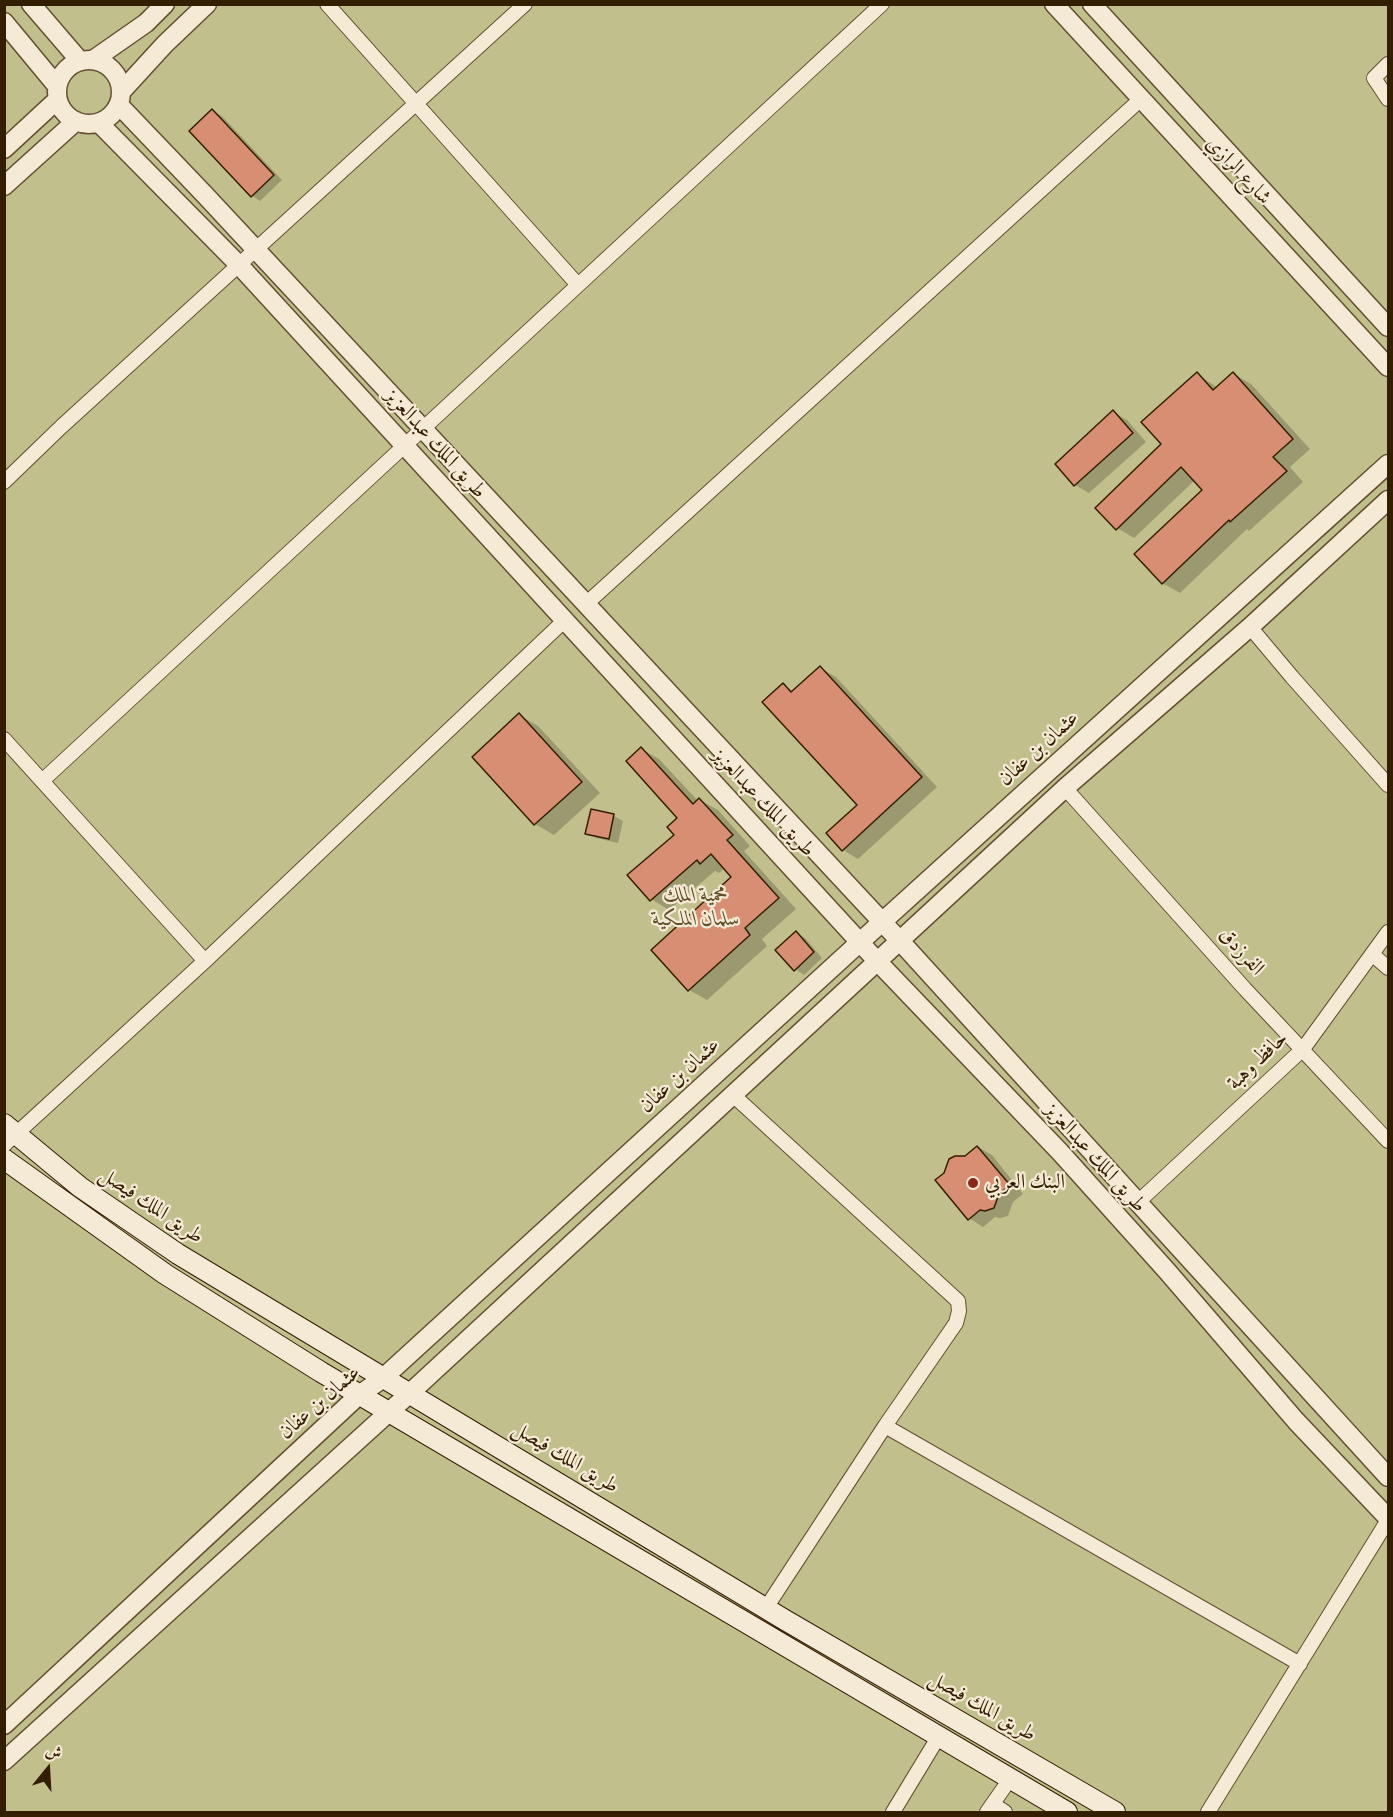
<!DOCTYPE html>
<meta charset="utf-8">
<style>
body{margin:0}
#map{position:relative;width:1393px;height:1817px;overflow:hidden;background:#f0dfbf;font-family:Alegreya,Amiri,serif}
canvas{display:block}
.frame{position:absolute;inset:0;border:6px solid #341e00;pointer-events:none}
.north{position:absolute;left:18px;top:1739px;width:60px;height:60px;-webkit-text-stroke:4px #f5ead5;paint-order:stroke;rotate:18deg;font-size:16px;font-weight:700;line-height:24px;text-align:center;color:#341e00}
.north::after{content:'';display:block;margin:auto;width:21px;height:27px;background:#341e00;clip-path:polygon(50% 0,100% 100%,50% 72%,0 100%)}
</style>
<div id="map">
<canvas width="1393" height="1817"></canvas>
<div class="frame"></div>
<div class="north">ش</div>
</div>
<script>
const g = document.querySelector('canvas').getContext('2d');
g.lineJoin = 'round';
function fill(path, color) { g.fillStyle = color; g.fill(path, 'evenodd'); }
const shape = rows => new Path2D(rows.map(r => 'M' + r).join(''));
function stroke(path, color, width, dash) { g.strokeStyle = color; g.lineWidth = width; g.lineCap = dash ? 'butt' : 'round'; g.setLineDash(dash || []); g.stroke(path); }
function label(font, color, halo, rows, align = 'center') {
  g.font = font + ' Alegreya,Amiri,serif'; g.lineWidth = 4.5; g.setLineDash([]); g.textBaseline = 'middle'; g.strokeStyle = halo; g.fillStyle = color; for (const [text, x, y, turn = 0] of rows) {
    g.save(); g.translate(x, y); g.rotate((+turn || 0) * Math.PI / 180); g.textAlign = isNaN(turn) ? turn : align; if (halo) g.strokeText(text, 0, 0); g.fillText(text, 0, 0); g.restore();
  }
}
const green = shape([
 [5,5,1388,5,1388,1812,5,1812]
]);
const shadow = shape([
 [213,111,222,116,282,180,260,201,251,195],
 [1197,374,1218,388,1234,374,1251,384,1310,449,1290,467,1303,482,1249,531,1247,529,1180,593,1162,583,1204,490,1195,480,1134,538,1117,528,1163,445],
 [1113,412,1127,420,1146,442,1089,493,1075,485],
 [820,668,836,677,937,787,858,859,843,850,859,805,783,685,794,692],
 [519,715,538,726,600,793,554,835,535,824],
 [641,749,659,759,698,801,700,800,718,810,750,846,744,851,796,909,762,939,767,946,707,1000,689,990,733,877,725,868,719,873,715,871,669,910,651,899,676,835,679,818],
 [614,816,623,821,618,843,596,838,587,833],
 [796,933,805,938,822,958,804,975,795,969],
 [978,1147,992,1155,1023,1194,1013,1202,1008,1216,1000,1218,995,1217,983,1227,969,1218,966,1157]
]);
const building = shape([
 [212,109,274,175,251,197,189,131,212,109],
 [1197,372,1213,390,1233,372,1293,439,1273,457,1287,471,1230,522,1229,520,1162,584,1134,554,1202,490,1181,467,1116,530,1095,508,1161,444,1141,422,1197,372],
 [1113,410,1133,433,1074,486,1055,464,1113,410],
 [820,666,922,777,842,851,826,833,857,805,762,702,783,683,791,692,820,666],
 [519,713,582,782,534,825,472,757,519,713],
 [641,747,693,804,699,798,733,835,727,840,779,898,745,928,750,935,688,991,651,950,731,877,711,854,700,864,697,860,650,901,627,875,674,835,667,827,677,818,626,761,641,747],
 [591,809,614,814,609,839,585,834,591,809],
 [796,931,814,952,794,971,775,950,796,931],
 [977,1146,1010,1185,999,1194,994,1208,985,1211,980,1210,968,1220,935,1180,944,1173,949,1159,955,1156,965,1156,977,1146]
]);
const minor = shape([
 [327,4,578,285],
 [1388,64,1374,78,1388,99],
 [4,482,61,427,525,4],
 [586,604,1141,99],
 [1250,627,1292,677,1388,785],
 [4,739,205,961],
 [42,781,882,4],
 [1065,788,1245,989,1388,1141],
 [1372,954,1388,968],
 [733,1095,958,1301,959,1311,956,1323,885,1426],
 [4,1145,205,961,565,620],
 [1137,1203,1303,1049,1388,932],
 [766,1608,885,1426,1300,1664],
 [993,1804,1005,1812],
 [893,1812,939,1736],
 [987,1812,1010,1779],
 [1208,1812,1388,1520]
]);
const tertiary = shape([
 [31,4,80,61],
 [1054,4,1388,367],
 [1092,4,1388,327],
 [4,22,57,86],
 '57 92a32 32 0 1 1 64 0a32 32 0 1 1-64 0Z',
 [93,60,146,23,165,4],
 [121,92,165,44,207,4],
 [119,105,205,195,900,941,1388,1477],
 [99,123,239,265,877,961,1060,1152,1167,1271,1296,1421,1388,1518],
 [4,149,57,100],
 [4,186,76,121],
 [4,1725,359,1395,382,1379,882,922,1388,464],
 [4,1761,410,1393,1065,788,1250,627,1388,500]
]);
const secondary = shape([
 [4,1124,80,1187,178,1254,785,1620,1115,1812],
 [4,1159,165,1274,321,1372,1067,1812]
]);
const markers = [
 [973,1183,6,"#8f2418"]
];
const streetNames = [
 ["شارع الرازي",1238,171,47],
 ["طريق الملك عبدالعزيز",435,444,48],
 ["عثمان بن عفان",1039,749,-42],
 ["طريق الملك عبدالعزيز",763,803,47],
 ["الفرزدق",1241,952,48],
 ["حافظ وهبة",1258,1061,-44],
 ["عثمان بن عفان",680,1076,-42],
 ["طريق الملك عبدالعزيز",1095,1158,48],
 ["طريق الملك فيصل",151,1206,34],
 ["عثمان بن عفان",320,1403,-41],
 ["طريق الملك فيصل",565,1458,31],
 ["طريق الملك فيصل",982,1707,30]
];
const parkNames = [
 ["محمية الملك",696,896],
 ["سلمان الملكية",696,920]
];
const poiNames = [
 ["البنك العربي",985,1183]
];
fill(green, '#c1c08d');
fill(shadow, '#0003');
fill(building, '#d78e73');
stroke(building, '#341e00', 1.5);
stroke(minor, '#634e30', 16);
stroke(tertiary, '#634e30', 21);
stroke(secondary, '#341e00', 22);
stroke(minor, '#f5ead5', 14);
stroke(tertiary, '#f5ead5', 18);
stroke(secondary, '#f5ead5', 20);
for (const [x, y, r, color] of markers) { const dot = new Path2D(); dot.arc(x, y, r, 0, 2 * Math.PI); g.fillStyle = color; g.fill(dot); stroke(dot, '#f5ead5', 2); }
label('21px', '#341e00', '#f5ead5', streetNames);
label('italic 21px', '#5e4f2a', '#f5ead5', parkNames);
label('21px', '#341e00', '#f5ead5', poiNames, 'left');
</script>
